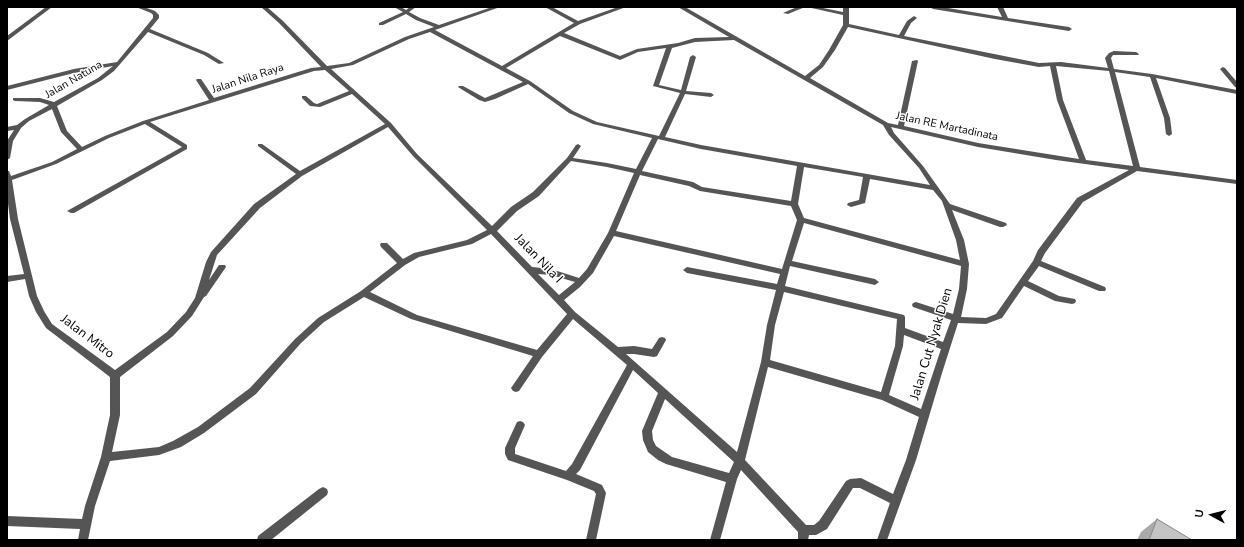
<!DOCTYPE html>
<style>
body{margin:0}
#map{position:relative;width:1244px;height:547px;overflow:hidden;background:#fff;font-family:"Nunito Sans",sans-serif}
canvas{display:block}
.frame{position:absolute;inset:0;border:8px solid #000;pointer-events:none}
.north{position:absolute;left:1192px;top:495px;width:40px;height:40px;-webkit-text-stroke:3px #fff;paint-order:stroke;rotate:277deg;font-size:11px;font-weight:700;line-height:16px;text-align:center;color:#000}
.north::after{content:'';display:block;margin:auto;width:14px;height:18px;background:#000;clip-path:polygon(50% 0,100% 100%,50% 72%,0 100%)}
</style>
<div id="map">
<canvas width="1244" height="547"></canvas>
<div class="frame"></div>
<div class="north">U</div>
</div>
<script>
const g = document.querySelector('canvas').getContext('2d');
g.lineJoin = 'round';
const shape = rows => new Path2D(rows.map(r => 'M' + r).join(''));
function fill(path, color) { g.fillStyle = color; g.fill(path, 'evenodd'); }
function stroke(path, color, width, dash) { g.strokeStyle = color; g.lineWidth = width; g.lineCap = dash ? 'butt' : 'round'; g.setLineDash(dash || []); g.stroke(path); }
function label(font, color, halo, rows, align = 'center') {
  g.font = font + ' "Nunito Sans",sans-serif'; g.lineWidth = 3; g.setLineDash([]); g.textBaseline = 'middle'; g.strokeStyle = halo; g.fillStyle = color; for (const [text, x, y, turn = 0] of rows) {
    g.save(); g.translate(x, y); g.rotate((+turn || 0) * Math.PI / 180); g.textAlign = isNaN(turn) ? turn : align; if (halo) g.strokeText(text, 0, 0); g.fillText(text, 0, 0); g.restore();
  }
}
const minor = shape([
 [46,7,52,7,7,41,7,36,46,7],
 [136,7,144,7,155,11,159,15,159,18,150,29,208,53,224,63,219,64,204,55,148,32,114,71,102,80,57,106,67,131,82,147,105,136,143,121,209,100,196,80,197,79,201,79,214,98,311,68,321,67,279,23,261,7,267,7,283,21,327,66,349,63,405,37,434,27,416,20,406,14,383,25,379,25,379,23,403,12,394,7,401,7,406,10,410,7,416,7,409,12,420,18,439,25,492,7,500,7,435,30,502,66,574,23,545,7,552,7,578,21,618,7,626,7,580,24,564,33,620,56,637,49,678,43,695,38,729,37,678,7,685,7,805,76,819,65,829,50,843,25,843,15,807,7,818,7,843,12,843,7,849,7,849,24,899,35,907,21,914,16,917,18,911,23,904,36,1039,63,1061,62,1108,68,1105,58,1109,53,1114,51,1136,52,1139,54,1138,55,1113,55,1111,58,1114,69,1152,74,1237,90,1237,94,1156,78,1170,118,1172,134,1169,136,1166,134,1164,118,1150,77,1115,72,1140,167,1237,180,1237,184,1137,171,1083,202,1045,253,1041,261,1105,287,1106,289,1105,291,1099,291,1039,266,1028,281,1059,296,1075,299,1076,301,1075,303,1072,304,1055,301,1024,286,1002,318,986,324,958,323,942,373,916,460,887,540,877,540,890,503,860,488,853,488,827,529,816,535,809,535,808,540,798,540,798,532,741,470,737,479,720,540,710,540,726,482,666,464,658,460,648,452,643,440,642,431,658,393,633,370,580,470,576,474,602,485,606,493,596,540,586,540,596,494,594,491,567,480,508,460,505,454,505,448,517,422,520,421,523,422,525,425,515,448,515,454,566,471,572,464,627,365,573,319,542,357,519,391,516,392,513,391,511,388,533,356,411,319,364,297,324,322,301,343,256,394,204,433,181,447,159,455,110,461,95,506,88,540,78,540,80,529,7,526,7,516,82,519,85,506,101,457,110,415,110,377,46,328,36,312,29,296,25,279,7,282,7,276,24,274,10,219,7,196,7,171,9,171,11,176,52,162,77,149,61,132,52,109,29,121,21,128,13,141,10,158,7,160,7,141,14,130,7,131,7,127,17,125,25,119,49,105,40,102,15,101,13,100,13,98,40,98,54,102,98,78,113,66,74,73,7,90,7,86,74,69,117,62,153,18,153,15,151,13,136,7],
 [848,27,995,59,1039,67,1050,66,1057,100,1079,159,978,143,904,126,918,61,917,60,912,61,898,125,888,123,810,78,823,67,835,50,848,27],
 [430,32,523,82,485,98,463,86,459,86,458,87,479,100,485,102,495,99,528,84,569,113,593,124,652,138,636,169,607,163,573,158,581,146,578,144,576,145,567,158,533,192,511,207,492,226,417,154,391,123,331,69,353,65,409,39,430,32],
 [560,36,620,60,638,52,666,48,653,86,680,93,659,136,597,122,573,111,530,81,506,68,560,36],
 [734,40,883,125,889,135,919,168,930,185,701,145,665,137,685,94,711,97,714,95,711,93,686,91,696,57,693,55,690,57,681,90,659,85,672,48,695,42,734,40],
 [1056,66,1109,71,1133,166,1086,160,1063,100,1056,66],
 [325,70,349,91,317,104,314,103,306,96,302,96,302,98,310,106,320,107,352,94,385,124,300,171,262,144,258,144,258,146,296,174,254,204,211,252,206,262,195,298,186,312,167,332,115,370,52,324,44,311,37,296,18,219,12,180,56,164,109,138,145,124,182,147,67,211,71,213,74,213,187,149,187,145,150,122,314,71,325,70],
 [388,127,413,156,487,230,467,240,414,253,403,259,387,243,381,243,380,245,381,247,397,263,361,291,318,318,295,339,250,388,198,427,173,441,159,447,112,452,120,415,120,377,173,336,192,316,204,297,206,296,226,267,225,265,219,265,209,280,217,255,260,208,302,176,388,127],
 [891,127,978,147,1056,160,1129,170,1077,198,1038,250,1033,261,996,314,986,318,961,317,967,289,969,264,964,240,952,210,1000,227,1003,227,1007,225,1006,223,950,204,923,166,894,133,891,127],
 [658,139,701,149,797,166,791,201,702,187,693,182,642,171,658,139],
 [571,161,607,167,634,173,608,233,587,269,579,278,551,269,532,267,497,231,517,211,539,196,571,161],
 [804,167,863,177,859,200,848,203,847,205,851,207,865,203,870,179,933,190,942,201,956,240,960,260,804,218,798,204,804,167],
 [640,175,689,186,700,191,791,206,797,220,782,269,616,231,640,175],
 [804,223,961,266,959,289,953,314,916,302,913,303,912,305,913,307,951,320,943,342,905,328,905,317,904,315,785,286,790,266,875,285,879,282,875,279,792,261,804,223],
 [491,234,567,314,537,350,417,315,370,292,405,265,419,257,472,244,491,234],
 [614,236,780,274,777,284,687,267,683,270,687,273,776,290,767,325,761,362,737,452,626,354,634,354,654,357,657,356,666,340,665,338,662,337,659,338,652,349,634,346,618,347,575,312,564,300,580,287,593,273,614,236],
 [538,274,551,275,575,282,559,295,538,274],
 [784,292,897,319,895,346,881,392,770,360,775,325,784,292],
 [904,335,941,349,921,409,889,395,903,346,904,335],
 [768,367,882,400,919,417,906,460,893,494,861,478,850,479,846,481,819,521,814,525,806,525,745,460,768,367],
 [665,399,734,462,729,473,672,457,656,446,653,440,652,431,665,399],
 [797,7,805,7,788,14,783,13,797,7],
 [930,7,942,7,1002,17,997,7,1003,7,1008,18,1069,27,1072,29,1069,31,933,9,930,7],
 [1223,67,1225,68,1237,82,1237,88,1235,87,1220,69,1223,67],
 [323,487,327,489,328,492,327,495,271,540,257,540,258,536,319,489,323,487]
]);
const wall = shape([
 [1157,519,1192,540,1137,540,1141,532]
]);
const building = shape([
 [1157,519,1192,540,1149,540,1157,519]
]);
const farStreetnames = [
 ["Jalan Nila Raya",248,79,-18],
 ["Jalan Natuna",74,80,-30],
 ["Jalan RE Martadinata",947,127,12]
];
const streetNames = [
 ["Jalan Nila I",538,259,46],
 ["Jalan Mitro",87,337,37],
 ["Jalan Cut Nyak Dien",932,344,-73]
];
fill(minor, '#555');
fill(wall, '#a9a9a9');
fill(building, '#c4c4c4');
stroke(building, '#898989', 1);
label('11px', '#000', '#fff', farStreetnames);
label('13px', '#000', '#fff', streetNames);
</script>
